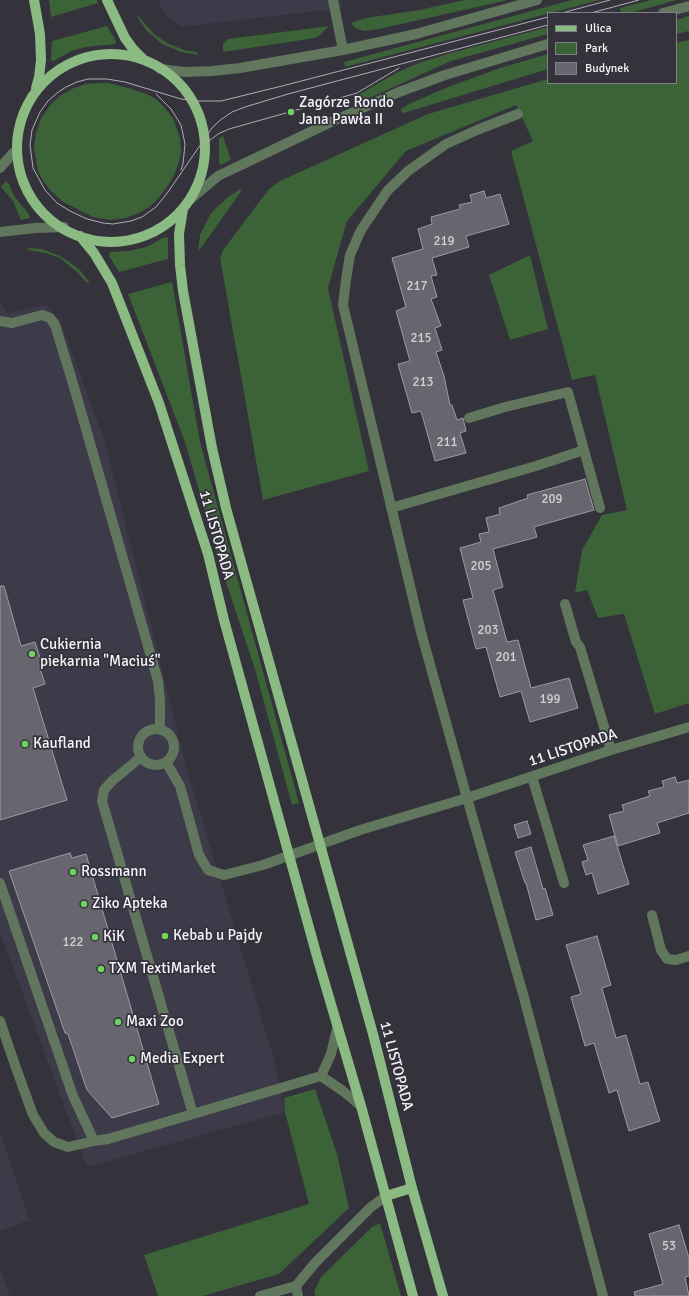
<!DOCTYPE html>
<meta charset="utf-8">
<style>
body{margin:0}
#map{position:relative;width:689px;height:1296px;overflow:hidden;background:#34323b;font-family:Signika,sans-serif}
canvas{display:block}
.legend{position:absolute;left:547px;top:12px;width:130px;height:72px;box-sizing:border-box;background:#34323b;border:1px solid #817f87;margin:0;padding:5px 7px;list-style:none;font-size:12px;color:#f4f3f9}
.legend li{display:flex;align-items:center;gap:8px;height:20px}
.legend b{width:20px;border:1px solid #817f87}
</style>
<div id="map">
<canvas width="689" height="1296"></canvas>
<ul class="legend">
<li><b style="height:5px;background:#8bba83"></b>Ulica</li>
<li><b style="height:11px;background:#3c6237"></b>Park</li>
<li><b style="height:11px;background:#67666f"></b>Budynek</li>
</ul>
</div>
<script>
const g = document.querySelector('canvas').getContext('2d');
g.lineJoin = 'round';
function fill(path, color) { g.fillStyle = color; g.fill(path, 'evenodd'); }
const shape = rows => new Path2D(rows.map(r => 'M' + r).join(''));
function stroke(path, color, width, dash) { g.strokeStyle = color; g.lineWidth = width; g.lineCap = dash ? 'butt' : 'round'; g.setLineDash(dash || []); g.stroke(path); }
function label(font, color, halo, rows, align = 'center') {
  g.font = font + ' Signika,sans-serif'; g.lineWidth = 3.5; g.setLineDash([]); g.textBaseline = 'middle'; g.strokeStyle = halo; g.fillStyle = color; for (const [text, x, y, turn = 0] of rows) {
    g.save(); g.translate(x, y); g.rotate((+turn || 0) * Math.PI / 180); g.textAlign = isNaN(turn) ? turn : align; if (halo) g.strokeText(text, 0, 0); g.fillText(text, 0, 0); g.restore();
  }
}
const built = shape([
 [158,0,341,0,343,8,180,27,165,14],
 [0,303,8,313,45,305,60,320,105,442,186,766,275,1063,285,1112,87,1167,0,932],
 [0,1133,30,1220,0,1231],
 [0,1269,10,1296,0,1296]
]);
const green = shape([
 [49,0,97,0,98,3,51,17],
 [465,0,508,0,379,29,364,31,355,28,351,23,366,18,419,10],
 [572,0,600,0,345,67,344,62],
 [651,0,677,0,630,13,621,13,620,8],
 [136,15,139,17,154,34,167,43,184,50,196,52,199,55,181,52,162,44,146,30],
 [689,16,689,31,676,34,676,20],
 [107,26,116,41,115,44,86,47,71,51,54,61,51,60,52,41],
 [329,26,320,35,315,38,223,52,223,44,228,39],
 [548,27,548,34,451,61,363,101,356,102,354,98,360,94,396,73,416,64,447,54],
 [689,40,689,703,655,714,624,614,598,618,587,590,575,593,582,550,602,515,627,510,595,375,572,380,511,151,533,141,516,105,406,151,347,221,328,288,369,471,263,500,220,258,223,250,269,189,280,181,428,114,548,79,548,83,676,83,676,43],
 [548,54,548,69,404,113,401,111,401,109,409,104,448,87,500,68],
 [98,83,109,83,128,88,146,94,156,99,164,107,173,118,180,138,181,151,179,162,175,173,169,184,157,200,149,207,139,213,125,218,110,220,93,217,63,202,51,191,43,181,38,171,36,160,34,146,36,133,41,118,51,104,61,95,74,88,86,84],
 [223,136,231,160,220,165,219,162,219,138],
 [6,181,9,184,14,196,29,214,30,218,21,220,13,201,1,187],
 [242,188,240,193,198,252,200,235,210,215,216,208,228,197],
 [165,237,167,237,168,239,168,259,119,272,109,256,110,252,129,251,146,247],
 [27,248,42,249,62,257,79,269,90,283,86,282,77,272,60,258,46,253,28,250],
 [530,255,548,329,510,340,489,275],
 [172,282,200,442,299,803,292,805,255,669,224,576,185,442,128,294],
 [315,1089,337,1154,349,1208,279,1274,203,1296,158,1296,144,1255,309,1204,285,1112,284,1098],
 [380,1223,401,1296,315,1296,314,1292,321,1277,372,1227]
]);
const building = shape([
 [484,191,486,198,500,194,509,224,466,236,469,247,432,258,437,275,431,276,437,297,431,299,441,326,435,328,442,350,436,352,444,376,450,405,452,405,457,420,463,418,466,431,460,433,466,453,435,461,421,411,412,413,398,364,410,361,396,311,406,307,392,258,423,249,418,229,432,224,431,217,460,209,459,205,472,202,470,195,484,191],
 [585,479,594,510,534,527,537,537,493,549,503,587,493,590,507,642,518,640,531,688,569,678,578,708,530,722,521,691,500,697,486,647,476,649,463,600,473,598,460,548,481,542,479,534,489,532,486,518,500,514,499,508,528,498,527,495,585,479],
 [0,586,4,586,21,646,35,642,42,664,39,665,45,684,33,688,67,800,0,820,0,586],
 [675,777,677,783,689,780,689,813,657,823,660,833,618,846,609,815,624,811,622,805,650,796,648,791,664,787,662,781,675,777],
 [527,821,531,834,518,838,514,825,527,821],
 [614,836,629,884,598,894,592,873,586,875,582,862,588,860,583,845,614,836],
 [531,847,543,889,545,888,553,915,536,920,526,883,525,883,515,852,531,847],
 [70,853,72,858,86,854,159,1104,112,1118,87,1090,68,1034,65,1033,9,871,70,853],
 [597,936,611,985,602,988,616,1038,626,1035,640,1084,648,1082,660,1121,629,1131,617,1090,609,1093,594,1043,585,1046,571,997,581,994,566,945,597,936],
 [679,1225,689,1258,689,1276,685,1277,689,1296,635,1296,634,1292,663,1284,649,1234,679,1225]
]);
const minor = shape([
 [333,0,343,50],
 [663,13,689,6],
 [160,69,185,72,212,71,240,68,343,50,416,34,537,0],
 [518,114,477,130,446,144,408,171,388,190,361,230,350,255,346,280,343,305,421,632,467,798,523,994,603,1296],
 [0,168,13,153],
 [192,198,218,176,331,122,399,92,445,75,548,44],
 [0,232,35,228,64,227],
 [0,321,12,323,42,315,50,318,55,325,74,387,158,681,160,700,160,730],
 [469,418,505,407,568,392,600,508],
 [391,508,536,466,584,450],
 [565,604,576,642,580,647,611,750],
 '138 747a18 18 0 1 1 36 0a18 18 0 1 1-36 0Z',
 [166,762,180,786,199,855,208,870,224,875,263,865,360,830,467,798,611,750,689,727],
 [532,777,564,883],
 [0,883,73,1096,94,1141,108,1139,193,1114,102,801,104,790,112,781,141,757],
 [652,915,661,950,667,959,676,960,689,956],
 [0,1021,15,1065,33,1115,44,1133,54,1142,68,1147,94,1141],
 [321,1076,331,1054,337,1029],
 [193,1114,321,1076,343,1091,361,1106],
 [260,1296,296,1286],
 [298,1296,296,1286,315,1263,371,1207,386,1196]
]);
const major = shape([
 [34,0,40,34,41,60,39,77,36,88],
 [107,0,125,38,133,49,142,58],
 '17 148a94 94 0 1 1 188 0a94 94 0 1 1-188 0Z',
 [183,209,179,234,180,265,183,291,212,448,226,508,373,1034,412,1188,443,1296],
 [80,236,94,253,112,283,159,403,208,554,224,620,318,960,361,1106,413,1296],
 [386,1196,412,1188]
]);
const tram = shape([
 [562,13,610,0],
 [591,13,639,0],
 [548,17,282,86,221,101,199,101,181,99,125,82,107,79,88,79,77,82,66,87,57,93,48,101,40,112,32,130,30,145,33,168,45,190,57,203,70,211,87,219,103,223,113,224,131,221,142,217,156,207,168,192,212,128,219,121,232,112,245,107,288,94,548,25],
 [156,94,171,109,181,125,185,144,183,164,181,170],
 [204,145,218,134,229,129,357,93,399,68]
]);
const markers = [
 [291,112,4,"#6ed360"],
 [32,654,4,"#6ed360"],
 [25,744,4,"#6ed360"],
 [73,872,4,"#6ed360"],
 [84,904,4,"#6ed360"],
 [165,936,4,"#6ed360"],
 [95,937,4,"#6ed360"],
 [101,969,4,"#6ed360"],
 [118,1022,4,"#6ed360"],
 [132,1059,4,"#6ed360"]
];
const numberNames = [
 ["219",444,242],
 ["217",417,287],
 ["215",421,339],
 ["213",423,383],
 ["211",447,443],
 ["209",552,500],
 ["205",481,567],
 ["203",488,631],
 ["201",506,658],
 ["199",550,700],
 ["122",73,943],
 ["53",669,1247]
];
const poiNames = [
 ["Zagórze Rondo",299,103],
 ["Jana Pawła II",299,120],
 ["Cukiernia",40,645],
 ["piekarnia \"Maciuś\"",40,662],
 ["Kaufland",33,744],
 ["Rossmann",81,872],
 ["Ziko Apteka",92,904],
 ["Kebab u Pajdy",173,936],
 ["KiK",103,937],
 ["TXM TextiMarket",109,969],
 ["Maxi Zoo",126,1022],
 ["Media Expert",140,1059]
];
const streetNames = [
 ["11 LISTOPADA",216,535,74],
 ["11 LISTOPADA",573,748,-18],
 ["11 LISTOPADA",396,1066,75]
];
fill(built, '#3d3b4a');
fill(green, '#3c6237');
fill(building, '#67666f');
stroke(building, '#9c9ba5', 1);
stroke(minor, '#60775d', 10);
stroke(major, '#8bba83', 10);
stroke(tram, '#afaeb5', 1);
for (const [x, y, r, color] of markers) { const dot = new Path2D(); dot.arc(x, y, r, 0, 2 * Math.PI); g.fillStyle = color; g.fill(dot); stroke(dot, '#34323b', 1.5); }
label('13px', '#d1d0d6', null, numberNames);
label('15px', '#f4f3f9', '#34323b', poiNames, 'left');
label('15px', '#f4f3f9', '#34323b', streetNames);
</script>
